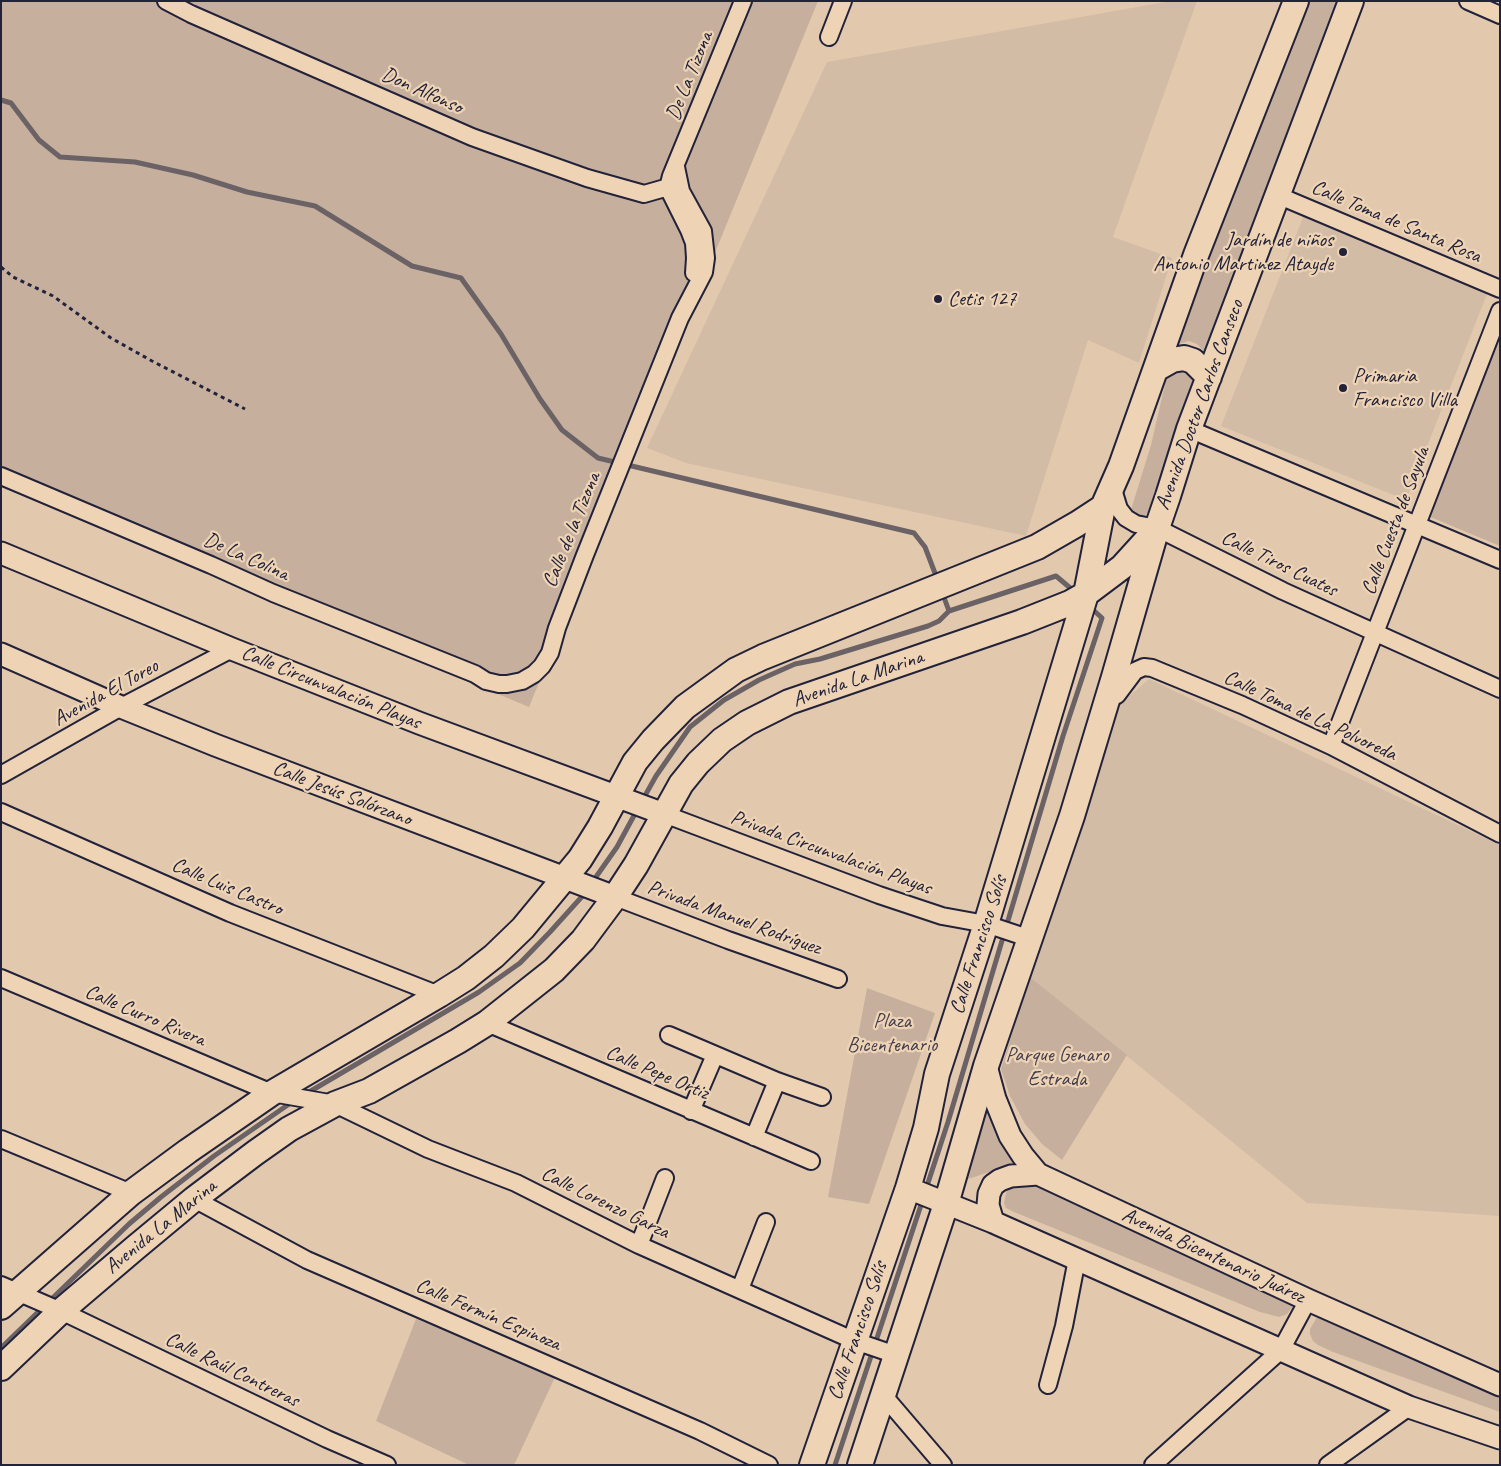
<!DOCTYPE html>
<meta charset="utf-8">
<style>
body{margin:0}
#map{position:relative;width:1501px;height:1466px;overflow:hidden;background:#e2c9ae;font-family:Caveat,sans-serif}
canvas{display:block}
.frame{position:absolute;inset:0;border:2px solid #22223b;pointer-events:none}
</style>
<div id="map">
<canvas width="1501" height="1466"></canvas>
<div class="frame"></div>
</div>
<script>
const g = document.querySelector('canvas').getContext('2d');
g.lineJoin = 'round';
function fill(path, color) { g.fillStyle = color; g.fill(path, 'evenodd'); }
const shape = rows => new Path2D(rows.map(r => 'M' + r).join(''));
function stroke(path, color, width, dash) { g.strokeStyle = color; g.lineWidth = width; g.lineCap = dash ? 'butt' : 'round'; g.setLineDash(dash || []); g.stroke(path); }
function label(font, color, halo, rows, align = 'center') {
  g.font = font + ' Caveat,sans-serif'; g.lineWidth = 4.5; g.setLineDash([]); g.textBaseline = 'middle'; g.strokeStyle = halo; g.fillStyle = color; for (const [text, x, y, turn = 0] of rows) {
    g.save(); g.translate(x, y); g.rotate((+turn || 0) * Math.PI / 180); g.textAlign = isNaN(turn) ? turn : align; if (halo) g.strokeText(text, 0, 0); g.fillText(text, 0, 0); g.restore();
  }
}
const built = shape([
 [1171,1,1197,1,1113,237,1172,258,1139,363,1088,340,1026,536,686,463,647,448,827,62],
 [1304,215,1489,289,1406,500,1221,426],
 [1149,679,1500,845,1500,1216,1307,1203,1030,977,1119,705]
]);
const green = shape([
 [1,1,818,1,529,707,1,487],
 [1307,1,1345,1,1206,354,1197,344,1189,341,1175,345,1200,282,1229,197],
 [1500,334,1500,546,1428,516],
 [1180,365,1195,376,1191,384,1168,468,1147,513,1142,518,1130,513,1151,445,1168,371],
 [1030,977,1127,1055,1062,1160,1042,1144,1025,1124,1010,1096,1001,1069],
 [867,988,935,1013,869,1204,828,1197],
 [987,1108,1000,1140,1014,1164,968,1179],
 [1026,1179,1291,1296,1293,1306,1287,1314,1279,1317,1260,1312,1014,1212,1006,1208,1004,1203,1007,1189,1014,1183],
 [1326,1314,1500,1386,1500,1412,1333,1352,1318,1345,1313,1341,1310,1334,1310,1329,1317,1317],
 [416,1319,557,1373,514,1465,469,1465,376,1421]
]);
const stream = shape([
 [1,100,11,103,39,140,60,157,135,162,193,175,247,192,315,206,412,266,461,278,501,334,540,399,562,430,598,458,914,533,925,547,938,581],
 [949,611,1056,576,1075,592],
 [642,801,656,776,690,727,724,700,759,680,795,664,820,659,928,626,939,621,949,611,942,592],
 [591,884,617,847,637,810],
 [304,1095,479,992,520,963,550,932,587,891],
 [926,1189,948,1122,1063,736,1102,618,1090,607],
 [1,1348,129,1224,161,1197,214,1156,292,1102],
 [835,1465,923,1199]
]);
const path = shape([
 [1,267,13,277,53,296,111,338,152,361,245,409]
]);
const minor = shape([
 [166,1,191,14,472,137,587,178,644,194,679,184],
 [1468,1,1500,15],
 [829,37,843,1],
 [1277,195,1500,289],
 [694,273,695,258,694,243,689,230,668,188,671,176,743,1],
 [1189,429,1500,560],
 [1,476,211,565,273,593,475,674,486,681,499,684,507,684,522,681,534,674,542,666,550,653,557,628,585,555,680,318,704,272,706,258,703,231,681,191,676,167],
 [1112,486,1119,509,1126,518,1136,524,1157,528,1283,591,1500,689],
 [1108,699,1117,695,1135,671,1144,667,1152,668,1242,705,1331,746,1500,834],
 [1331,746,1500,311],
 [1,775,121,707,232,649],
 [1,812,230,913,439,995],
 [664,814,879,895,942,916,986,924,1031,939],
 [615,897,728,940,838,979],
 [1,978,272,1093,335,1104,428,1149,516,1183,639,1245,855,1341,896,1355],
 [487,1023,811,1161],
 [669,1035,777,1081,822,1097],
 [691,1111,715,1055],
 [754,1137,777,1081],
 [1,1139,131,1193],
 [194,1199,307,1260,700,1431,769,1465],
 [639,1245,665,1178],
 [1,1285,61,1311,327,1439,387,1465],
 [740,1289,766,1222],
 [1048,1385,1064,1326,1077,1259],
 [884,1396,943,1465],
 [1153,1465,1281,1350,1308,1300],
 [1328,1465,1409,1407]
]);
const tertiary = shape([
 [1,553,232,649,419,723,664,814],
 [1,654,121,707,215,745,615,897],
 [986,1066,995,1099,1010,1136,1023,1156,1038,1174,1308,1300,1500,1385],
 [908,1188,993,1222,1409,1407,1500,1438],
 [993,1222,988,1205,989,1194,993,1185,1000,1180,1011,1176,1038,1174]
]);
const secondary = shape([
 [1156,369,1172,360,1184,358,1193,361,1209,377],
 [1,1307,131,1193,188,1151,272,1093,439,995,466,978,494,956,523,928,580,859,600,827,635,762,653,740,685,707,707,691,736,670,763,657,1037,547,1077,524,1103,507],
 [1,1368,61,1311,135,1248,194,1199,255,1153,289,1129,335,1104,369,1091,458,1041,487,1023,554,970,583,940,615,897,636,865,681,784,698,763,722,740,747,723,789,702,1022,622,1070,603,1086,594,1122,567,1152,534],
 [812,1465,855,1341,908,1188,926,1128,937,1074,986,924,1086,594,1103,507,1121,466,1196,255,1296,1],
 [860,1465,946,1204,986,1066,1072,816,1114,677,1157,528,1168,496,1189,429,1351,1]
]);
const markers = [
 [1343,252,5,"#22223b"],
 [938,299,5,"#22223b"],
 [1343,388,5,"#22223b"]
];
const streetNames = [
 ["De La Tizona",690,76,-68],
 ["Don Alfonso",422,91,24],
 ["Calle Toma de Santa Rosa",1396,222,23],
 ["Avenida Doctor Carlos Canseco",1200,405,-70],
 ["Calle Cuesta de Sayula",1396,521,-69],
 ["Calle de la Tizona",572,530,-68],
 ["De La Colina",246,557,24],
 ["Calle Tiros Cuates",1279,564,26],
 ["Avenida La Marina",858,679,-19],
 ["Calle Circunvalación Playas",331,688,22],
 ["Avenida El Toreo",106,693,-29],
 ["Calle Toma de La Polvoreda",1310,716,25],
 ["Calle Jesús Solórzano",342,794,21],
 ["Privada Circunvalación Playas",831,853,20],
 ["Calle Luis Castro",227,887,23],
 ["Privada Manuel Rodríguez",734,918,20],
 ["Calle Francisco Solís",979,945,-72],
 ["Calle Curro Rivera",145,1016,23],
 ["Calle Pepe Ortiz",657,1073,23],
 ["Calle Lorenzo Garza",605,1203,26],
 ["Avenida La Marina",161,1227,-39],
 ["Avenida Bicentenario Juárez",1213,1256,25],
 ["Calle Fermín Espinoza",488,1315,23],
 ["Calle Francisco Solís",858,1331,-71],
 ["Calle Raúl Contreras",232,1370,26]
];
const poiNames = [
 ["Jardín de niños",1333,240,"right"],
 ["Antonio Martinez Atayde",1333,264,"right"],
 ["Cetis 127",948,299],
 ["Primaria",1353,376],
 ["Francisco Villa",1353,400]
];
const parkNames = [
 ["Plaza",892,1021],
 ["Bicentenario",892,1045],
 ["Parque Genaro",1057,1055],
 ["Estrada",1057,1079]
];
fill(built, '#d3bca5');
fill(green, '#c6b09d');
stroke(stream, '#6b6266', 5);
stroke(minor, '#22223b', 20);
stroke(tertiary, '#22223b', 25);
stroke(secondary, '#22223b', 28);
stroke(path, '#22223b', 3, [4, 4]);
stroke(minor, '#eed4b5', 16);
stroke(tertiary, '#eed4b5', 21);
stroke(secondary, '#eed4b5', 24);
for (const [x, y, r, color] of markers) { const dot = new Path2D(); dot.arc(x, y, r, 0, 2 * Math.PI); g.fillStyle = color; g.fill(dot); stroke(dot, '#eed4b5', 2); }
label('21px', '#22223b', '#eed4b5', streetNames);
label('21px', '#22223b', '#eed4b5', poiNames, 'left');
label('21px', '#433e4f', '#eed4b5', parkNames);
</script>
